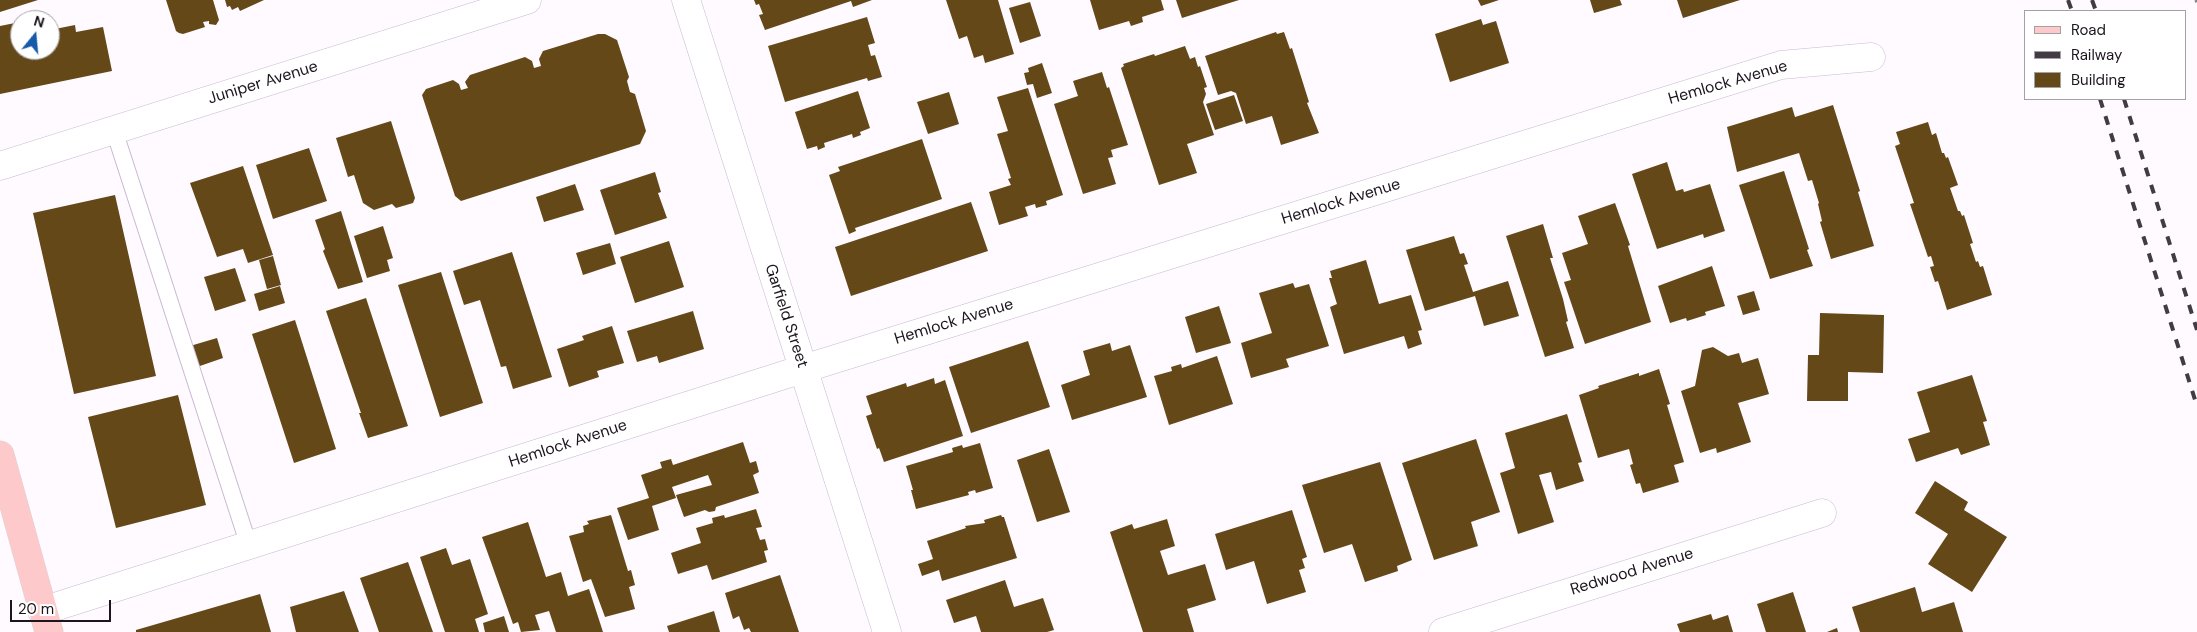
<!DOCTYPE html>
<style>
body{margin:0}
#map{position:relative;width:2197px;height:632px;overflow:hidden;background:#fefaff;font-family:"DM Sans",sans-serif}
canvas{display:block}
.legend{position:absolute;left:2024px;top:10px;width:162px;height:90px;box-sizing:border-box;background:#fff;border:1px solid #a4a1a5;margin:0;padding:6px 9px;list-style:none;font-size:15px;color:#1c151e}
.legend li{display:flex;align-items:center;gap:10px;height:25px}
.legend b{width:25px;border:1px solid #a4a1a5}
.north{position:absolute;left:10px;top:10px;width:50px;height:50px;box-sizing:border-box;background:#fff;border:1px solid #a4a1a5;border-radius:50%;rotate:17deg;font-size:14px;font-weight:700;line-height:20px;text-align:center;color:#1c151e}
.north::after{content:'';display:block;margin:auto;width:18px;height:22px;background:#175aaa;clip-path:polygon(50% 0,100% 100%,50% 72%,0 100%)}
.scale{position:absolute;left:10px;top:600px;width:101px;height:22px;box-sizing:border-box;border:2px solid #1c151e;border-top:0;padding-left:6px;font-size:15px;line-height:18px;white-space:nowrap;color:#1c151e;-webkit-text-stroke:4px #fff;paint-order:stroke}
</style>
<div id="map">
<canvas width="2197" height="632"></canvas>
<ul class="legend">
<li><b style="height:6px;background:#fec9ca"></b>Road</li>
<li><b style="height:6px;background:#423b43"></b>Railway</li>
<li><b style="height:14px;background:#654817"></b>Building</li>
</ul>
<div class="north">N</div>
<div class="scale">20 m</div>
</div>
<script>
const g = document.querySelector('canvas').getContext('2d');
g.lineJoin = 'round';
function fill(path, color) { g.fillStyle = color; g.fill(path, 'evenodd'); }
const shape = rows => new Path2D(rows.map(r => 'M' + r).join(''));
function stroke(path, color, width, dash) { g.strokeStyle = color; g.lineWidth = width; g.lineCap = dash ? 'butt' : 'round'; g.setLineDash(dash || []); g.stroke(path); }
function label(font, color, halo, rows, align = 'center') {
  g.font = font + ' "DM Sans",sans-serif'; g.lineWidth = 5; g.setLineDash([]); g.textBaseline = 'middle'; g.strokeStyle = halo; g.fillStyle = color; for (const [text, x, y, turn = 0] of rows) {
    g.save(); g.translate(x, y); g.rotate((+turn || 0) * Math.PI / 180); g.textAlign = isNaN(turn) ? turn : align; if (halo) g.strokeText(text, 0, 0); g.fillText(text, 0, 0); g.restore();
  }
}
const building = shape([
 [0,0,38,0,0,12],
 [166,0,213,0,219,20,216,25,209,24,209,21,203,22,205,27,183,34,179,33,176,31],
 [225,0,264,0,240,11,238,7,232,10,230,6,227,7],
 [754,0,872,0,853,7,851,1,765,30,759,15,763,14,759,4,756,5],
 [946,0,998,0,1014,54,985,63,983,55,974,58,967,36,959,39],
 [1090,0,1161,0,1164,10,1142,17,1143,22,1131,26,1129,21,1099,30],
 [1176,0,1239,0,1182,18],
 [1478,0,1499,0,1481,6],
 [1590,0,1620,0,1622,5,1594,13],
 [1677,0,1740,0,1683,18],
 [1030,2,1041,36,1020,43,1009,8],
 [867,17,875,43,868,45,871,56,875,55,882,77,868,81,867,78,785,102,768,46],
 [1481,19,1483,25,1496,21,1509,63,1450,82,1435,34],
 [20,22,20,50,50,50,50,30,75,25,76,32,103,27,112,71,0,94,0,26],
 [1276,32,1277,34,1284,32,1290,49,1292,48,1309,102,1307,103,1319,133,1281,145,1272,116,1246,124,1236,93,1231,91,1218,95,1205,56],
 [598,34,605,34,617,40,629,77,627,81,630,92,635,94,646,131,640,144,461,201,455,196,422,95,426,89,453,80,459,84,461,90,468,88,465,82,470,75,525,57,532,61,534,68,541,66,539,59,543,51],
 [1185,46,1190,59,1195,57,1198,67,1200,66,1207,87,1204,88,1206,94,1203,102,1214,135,1187,144,1197,173,1159,185,1121,68,1124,66,1123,64,1154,54,1155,56],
 [1042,63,1052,93,1037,98,1033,84,1027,85,1024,73,1029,72,1028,68],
 [1102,72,1107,88,1109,87,1128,145,1111,150,1113,157,1108,158,1116,184,1083,194,1054,104,1078,96,1073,81],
 [1028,88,1063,195,1046,201,1047,205,1036,208,1035,204,1025,207,1028,216,999,225,989,192,1011,185,1008,179,1011,178,997,134,1008,131,997,97],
 [858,91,870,128,860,132,861,135,853,138,852,134,824,143,825,147,818,150,817,146,807,149,795,112],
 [949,92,959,124,928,134,917,102],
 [1234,95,1243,121,1215,130,1206,104],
 [1833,105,1860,191,1858,192,1874,246,1831,259,1820,222,1822,221,1818,204,1819,203,1812,180,1808,181,1799,153,1737,172,1727,127,1792,107,1795,117],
 [391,121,415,198,413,203,396,208,392,204,374,210,363,203,354,175,348,177,336,138],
 [1928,122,1932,135,1936,133,1942,153,1944,153,1946,158,1948,157,1958,185,1950,188,1958,211,1960,211,1962,216,1964,215,1973,243,1970,244,1976,262,1978,261,1980,267,1983,266,1992,295,1947,310,1938,281,1935,282,1930,267,1934,266,1931,256,1928,257,1910,204,1914,203,1895,146,1900,144,1896,132],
 [922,139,942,199,855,228,856,231,849,234,829,175,840,171,838,167],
 [309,148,327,201,273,219,256,165],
 [1667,162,1676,191,1683,189,1684,192,1710,184,1725,231,1704,238,1703,234,1657,249,1632,174],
 [243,166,273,255,248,263,243,249,217,257,190,183],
 [1784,171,1809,249,1807,250,1813,266,1770,279,1739,185],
 [655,172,661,192,658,193,667,218,615,235,600,190],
 [575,184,584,210,544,222,536,197],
 [115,195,156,376,74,394,33,213],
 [971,202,988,251,851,296,835,247],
 [1615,203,1630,245,1628,246,1651,322,1585,344,1564,282,1571,280,1562,253,1588,244,1578,216],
 [341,211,363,282,338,289,323,251,325,249,315,220],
 [1543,224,1553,258,1550,258,1563,299,1568,321,1566,322,1574,348,1545,357,1506,236],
 [383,226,393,258,387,260,390,271,367,278,354,236],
 [1454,236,1460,254,1464,253,1468,264,1464,265,1473,292,1508,281,1519,316,1484,326,1475,296,1425,311,1406,250],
 [669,241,684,287,635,303,620,257],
 [610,243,616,264,583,275,576,253],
 [512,252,552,377,513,389,506,366,501,367,480,300,464,305,453,271],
 [273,256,281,285,267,289,259,260],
 [1366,260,1379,304,1411,295,1422,330,1418,331,1422,344,1408,349,1404,336,1344,354,1330,307,1337,304,1329,278,1332,278,1330,271],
 [1712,266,1725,306,1705,312,1706,315,1687,321,1686,318,1670,323,1658,286],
 [235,268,246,301,215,311,204,277],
 [441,272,483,403,440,417,398,285],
 [1293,283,1295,288,1309,284,1329,346,1286,359,1289,367,1251,378,1241,343,1272,333,1259,293],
 [280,286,285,303,259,311,254,294],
 [1754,291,1760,310,1743,315,1737,296],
 [366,298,408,426,368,438,359,413,361,413,326,311],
 [1219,306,1231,343,1196,353,1185,317],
 [693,311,704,349,659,363,657,356,637,362,627,331],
 [1820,313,1884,315,1883,373,1848,372,1848,401,1807,401,1808,355,1819,355],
 [295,320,336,449,294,463,252,334],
 [612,326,624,363,597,371,599,377,569,387,557,349,584,340,582,336],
 [217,338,223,358,197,367,190,346],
 [1028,341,1050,407,971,433,949,367],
 [1110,343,1112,351,1130,345,1147,397,1072,420,1061,385,1090,375,1083,351],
 [1713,347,1728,356,1739,353,1742,363,1758,358,1769,394,1738,403,1751,442,1717,453,1716,448,1700,453,1681,391,1695,386,1702,350],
 [1217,356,1233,404,1169,425,1154,376,1172,371,1171,367,1181,364,1182,368],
 [1659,369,1670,404,1667,405,1684,462,1674,465,1679,482,1643,493,1640,483,1636,484,1630,465,1633,464,1629,449,1598,458,1579,395,1599,388,1598,386,1639,373,1639,376],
 [1972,375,1987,421,1983,422,1990,445,1961,455,1958,448,1916,462,1908,439,1930,432,1917,392],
 [934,378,935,384,945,380,963,436,884,462,879,448,877,449,866,416,872,414,866,396,906,383,907,387],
 [178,395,206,505,116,528,88,417],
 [1567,414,1582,462,1578,463,1584,481,1556,490,1551,472,1539,475,1554,522,1518,534,1500,473,1515,468,1505,433],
 [1476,439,1500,512,1471,522,1478,546,1434,560,1402,463],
 [743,442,750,463,756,461,759,472,753,475,759,493,716,507,715,511,709,512,705,510,684,517,676,495,712,485,708,475,672,487,676,498,652,506,659,530,628,540,617,508,649,498,641,475,662,468,660,462,671,459,673,465],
 [980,443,993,488,976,493,975,490,968,492,969,495,916,509,911,490,913,490,906,466,953,452,952,448,962,445,963,448],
 [1049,449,1070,512,1037,522,1017,460],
 [1380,462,1412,560,1397,566,1398,571,1365,582,1352,544,1324,553,1302,485],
 [1935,481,1968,502,1964,510,2007,537,1972,592,1928,564,1948,534,1915,513],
 [756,509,762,527,756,528,760,540,765,539,768,550,764,551,767,562,712,580,707,565,678,574,671,553,701,543,696,528,713,523,712,518,724,515,725,518],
 [1292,510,1307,557,1302,559,1305,568,1299,570,1306,592,1267,604,1254,561,1226,570,1215,534],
 [611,515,628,571,631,570,635,585,629,587,635,609,605,617,591,579,583,582,569,536,584,532,583,526,589,524,587,521],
 [1001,515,1002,517,1004,517,1017,558,942,581,939,570,922,576,918,564,933,559,927,541,966,528,965,526,985,523,984,520],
 [1167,519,1175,546,1160,551,1168,575,1205,564,1216,600,1187,609,1194,632,1143,632,1110,532,1132,524,1134,529],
 [528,522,546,577,561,572,568,596,589,589,603,632,556,632,549,611,535,615,540,630,521,632,518,622,513,624,482,537],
 [446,548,452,565,470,559,488,614,475,619,479,632,445,632,420,557],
 [408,562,433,632,379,632,360,578],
 [780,575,799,632,751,632,749,628,744,630,739,616,733,619,725,593],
 [1005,580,1014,607,1043,598,1054,630,1047,632,981,632,976,616,954,623,946,600],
 [1915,587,1922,612,1954,602,1963,632,1860,632,1852,607],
 [344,591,359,632,296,632,290,607],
 [1793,592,1806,632,1766,632,1757,604],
 [260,594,271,632,136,632,136,630],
 [714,611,720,632,669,632,667,626],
 [1711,614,1713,620,1728,615,1733,632,1680,632,1677,624],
 [504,616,509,632,485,632,483,623],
 [1837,628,1838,632,1827,632]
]);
const path = shape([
 [2196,0,2197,4]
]);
const service = shape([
 [114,130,249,546]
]);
const minor = shape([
 [0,166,527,0],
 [42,611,803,369,1781,65,1871,57],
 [1443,632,1822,513]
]);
const tertiary = shape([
 [686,0,887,632]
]);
const primary = shape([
 [0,455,49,632]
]);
const rail = shape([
 [2068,0,2072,11],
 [2092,0,2096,11],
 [2100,99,2197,406],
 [2124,99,2197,330]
]);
const streetNames = [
 ["Juniper Avenue",263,83,-17],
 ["Hemlock Avenue",1728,83,-16],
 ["Hemlock Avenue",1341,202,-17],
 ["Garfield Street",786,316,72],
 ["Hemlock Avenue",954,322,-17],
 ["Hemlock Avenue",568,444,-18],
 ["Redwood Avenue",1632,572,-17]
];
fill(building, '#654817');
stroke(service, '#cab9d0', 18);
stroke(minor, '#cab9d0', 29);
stroke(tertiary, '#cab9d0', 29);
stroke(primary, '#d6d5d6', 29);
stroke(path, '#88838a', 3, [2.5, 4]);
stroke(service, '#fff', 16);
stroke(minor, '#fff', 28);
stroke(tertiary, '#fff', 28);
stroke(primary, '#fec9ca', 28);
stroke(rail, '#423b43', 4, [9, 9]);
label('16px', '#1c151e', '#fff', streetNames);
</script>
